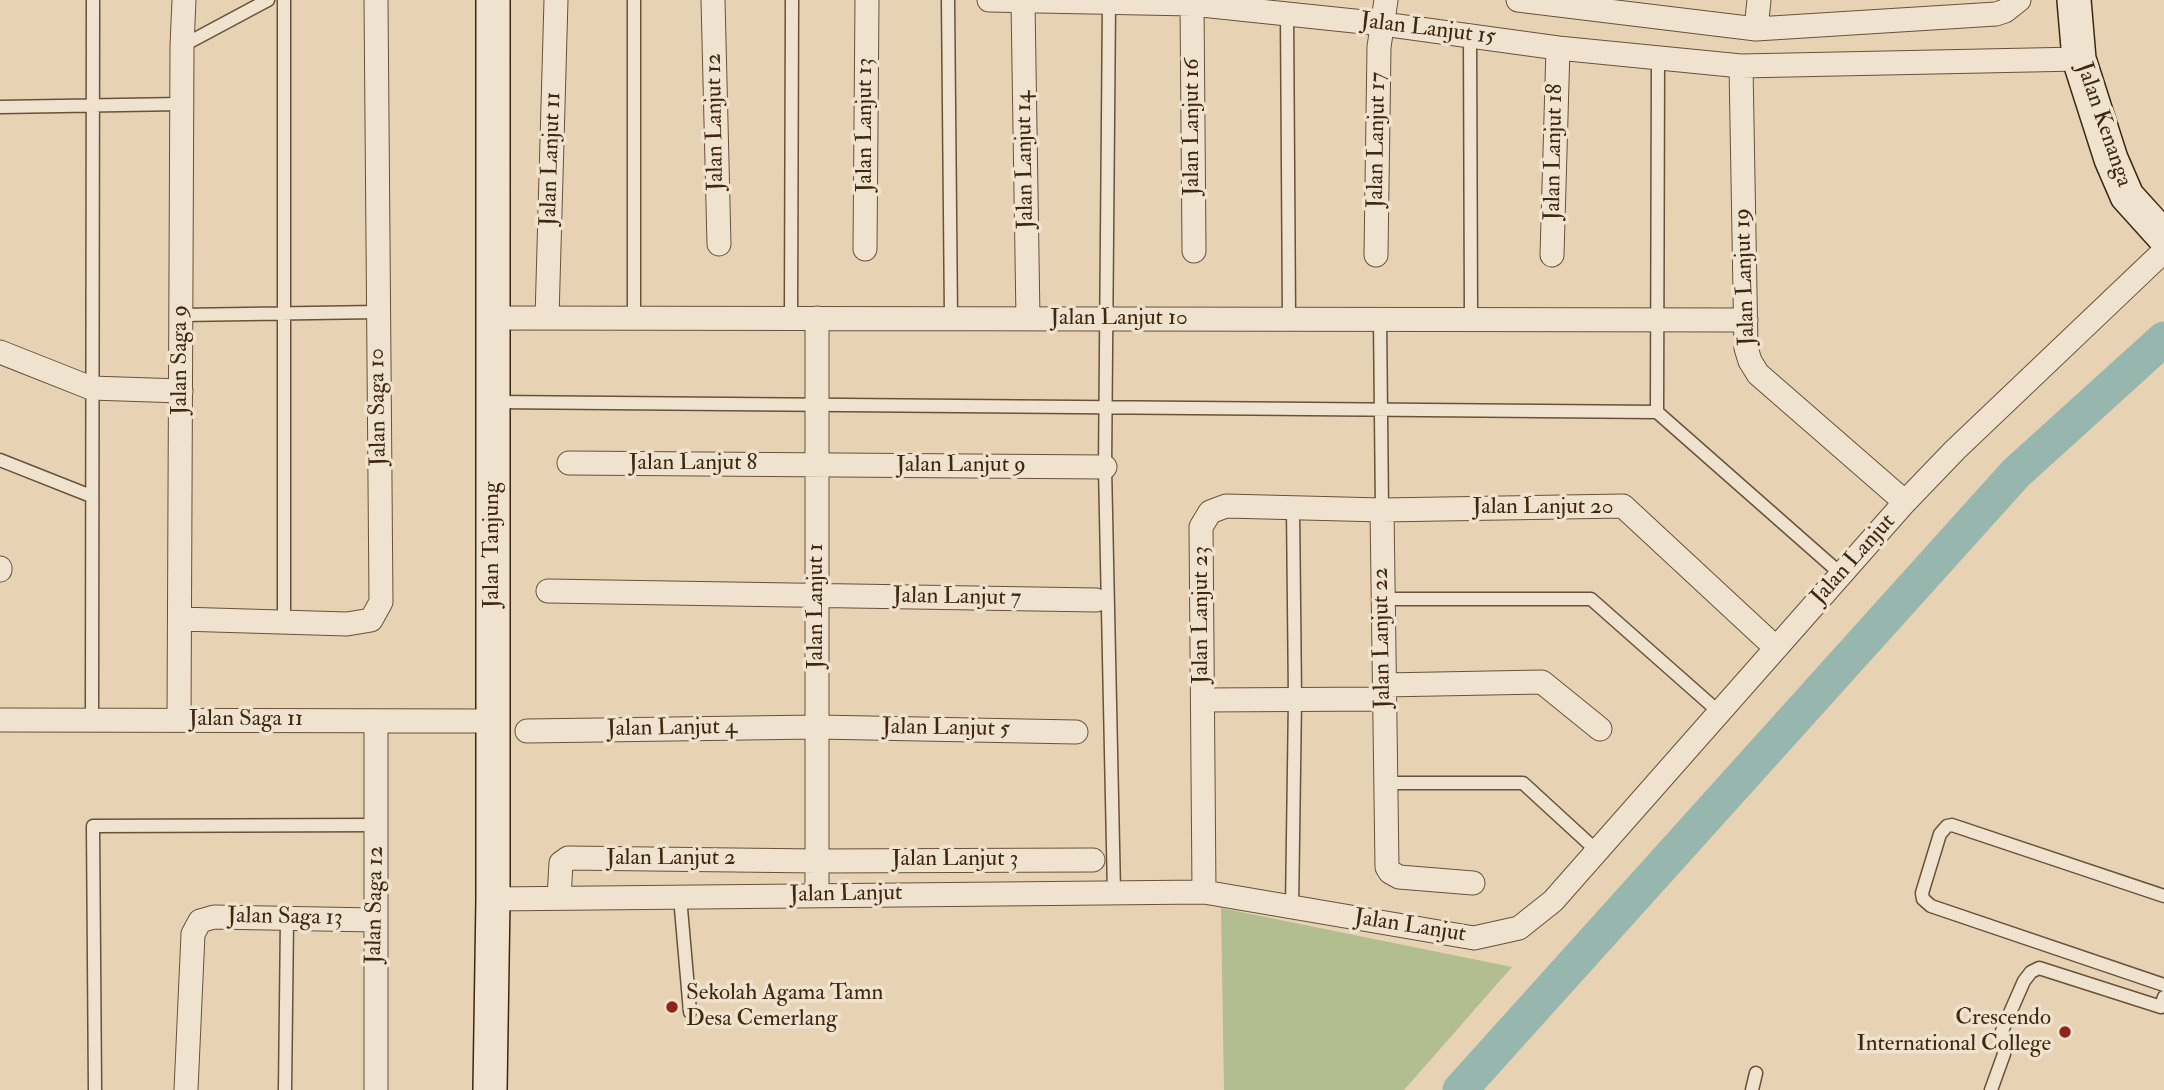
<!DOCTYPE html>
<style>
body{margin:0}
canvas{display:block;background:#e7d2b4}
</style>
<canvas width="2164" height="1090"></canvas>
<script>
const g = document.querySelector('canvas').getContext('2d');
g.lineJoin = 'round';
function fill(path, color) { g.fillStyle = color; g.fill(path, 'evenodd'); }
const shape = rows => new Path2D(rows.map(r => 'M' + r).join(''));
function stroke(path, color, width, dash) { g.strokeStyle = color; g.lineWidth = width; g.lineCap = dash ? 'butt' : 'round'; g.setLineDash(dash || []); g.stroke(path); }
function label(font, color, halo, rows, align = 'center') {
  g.font = font + ' "IM FELL Double Pica",serif'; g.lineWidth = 7; g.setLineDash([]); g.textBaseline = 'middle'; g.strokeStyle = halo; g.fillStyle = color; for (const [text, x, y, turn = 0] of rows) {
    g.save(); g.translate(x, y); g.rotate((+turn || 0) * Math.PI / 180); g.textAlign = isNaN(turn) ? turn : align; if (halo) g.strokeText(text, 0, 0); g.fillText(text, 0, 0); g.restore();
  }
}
const green = shape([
 [1221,908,1512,967,1404,1090,1224,1090]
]);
const river = shape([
 [1460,1090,2016,473,2164,339]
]);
const lane = shape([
 [284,0,284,622],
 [634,0,634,318],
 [948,0,951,318],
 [1109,3,1105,467,1114,893],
 [1287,13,1289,319],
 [1470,35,1471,319],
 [182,46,268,0],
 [1658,58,1657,412,1841,574],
 [0,107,181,104],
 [181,315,378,312],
 [791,318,792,0],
 [1380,319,1382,510],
 [495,402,1657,412],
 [0,460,91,496],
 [1383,599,1591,599,1719,712],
 [92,720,93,0],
 [1385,783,1523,783,1596,850],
 [2164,896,1952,825,1947,826,1940,834,1922,893,1923,899,1931,906,2164,985],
 [680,897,690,1012],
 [1292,908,1295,699,1293,508],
 [95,1090,93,826,377,825],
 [285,1090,287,919],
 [1752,1090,1756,1073],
 [1991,1090,2004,1054,2002,1031,2024,981,2031,972,2039,968,2161,1007,2164,997]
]);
const street = shape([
 [713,0,719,244],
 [989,0,1192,4,1383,24,1558,48,1741,66,2079,59],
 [1518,0,1756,29,1996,14,2005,11,2019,0],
 [1023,2,1028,319],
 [1192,4,1194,251],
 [1756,29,1759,0],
 [1741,66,1746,348,1750,361,1758,374,1905,502],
 [865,249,867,0],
 [1376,255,1379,47,1386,0],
 [1552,255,1558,48],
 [493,318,1746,320],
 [547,318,556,0],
 [817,318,817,895],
 [0,352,91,388,181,391],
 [569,463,1105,467],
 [1382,510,1387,867,1390,872,1399,877,1473,883],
 [0,568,0,570],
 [548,591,1096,600],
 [180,619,347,624,371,620,381,602,376,0],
 [1384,685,1542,682,1600,729],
 [1203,700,1384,699],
 [0,720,492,721],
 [179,720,182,46,184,0],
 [527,731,817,727,1076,732],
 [1204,892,1201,527,1210,512,1226,506,1382,510,1623,506,1776,648],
 [559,898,561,863,568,858,817,861,1093,860],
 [493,899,1204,892,1474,938,1519,928,1553,901,1905,502,1955,450,2164,251],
 [186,1090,193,934,200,921,214,917,374,920],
 [376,1090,376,721]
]);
const secondary = shape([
 [2074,0,2079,59,2111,159,2127,196,2164,237],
 [490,1090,493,899,493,0]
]);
const markers = [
 [672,1007,7,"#8f2418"],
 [2065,1032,7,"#8f2418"]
];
const streetNames = [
 ["Jalan Lanjut 15",1428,30,7],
 ["Jalan Lanjut 12",716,122,-91],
 ["Jalan Lanjut 13",866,125,-90],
 ["Jalan Kenanga",2103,125,71],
 ["Jalan Lanjut 16",1193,127,-90],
 ["Jalan Lanjut 17",1378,140,-89],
 ["Jalan Lanjut 18",1555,152,-89],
 ["Jalan Lanjut 11",552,159,-88],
 ["Jalan Lanjut 14",1026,160,-91],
 ["Jalan Lanjut 19",1746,277,-92],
 ["Jalan Lanjut 10",1119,319],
 ["Jalan Saga 9",181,360,-90],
 ["Jalan Saga 10",379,407,-91],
 ["Jalan Lanjut 8",693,464],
 ["Jalan Lanjut 9",961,466],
 ["Jalan Lanjut 20",1543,508],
 ["Jalan Tanjung",493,545,-90],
 ["Jalan Lanjut",1854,560,-48],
 ["Jalan Lanjut 7",957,598,1],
 ["Jalan Lanjut 1",817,606,-90],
 ["Jalan Lanjut 23",1202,615,-90],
 ["Jalan Lanjut 22",1383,638,-91],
 ["Jalan Saga 11",246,720],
 ["Jalan Lanjut 4",672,729,-1],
 ["Jalan Lanjut 5",946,729,1],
 ["Jalan Lanjut 2",671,859],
 ["Jalan Lanjut 3",955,860],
 ["Jalan Lanjut",846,895,-1],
 ["Jalan Saga 12",376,905,-89],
 ["Jalan Saga 13",285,918,1],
 ["Jalan Lanjut",1410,927,9]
];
const poiNames = [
 ["Sekolah Agama Tamn",686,994],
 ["Desa Cemerlang",686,1020],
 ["Crescendo",2051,1019,"right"],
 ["International College",2051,1045,"right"]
];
fill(green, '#b2bd90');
stroke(river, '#97b7ae', 35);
stroke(lane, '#695239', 15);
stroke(street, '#695239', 25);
stroke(secondary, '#3f2710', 36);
stroke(lane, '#efe2ce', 12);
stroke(street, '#efe2ce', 23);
stroke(secondary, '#efe2ce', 33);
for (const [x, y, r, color] of markers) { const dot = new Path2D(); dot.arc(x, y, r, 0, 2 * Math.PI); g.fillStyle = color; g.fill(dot); stroke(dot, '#efe2ce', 2.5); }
label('23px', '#3f2710', '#efe2ce', streetNames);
label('23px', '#3f2710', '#efe2ce', poiNames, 'left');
</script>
